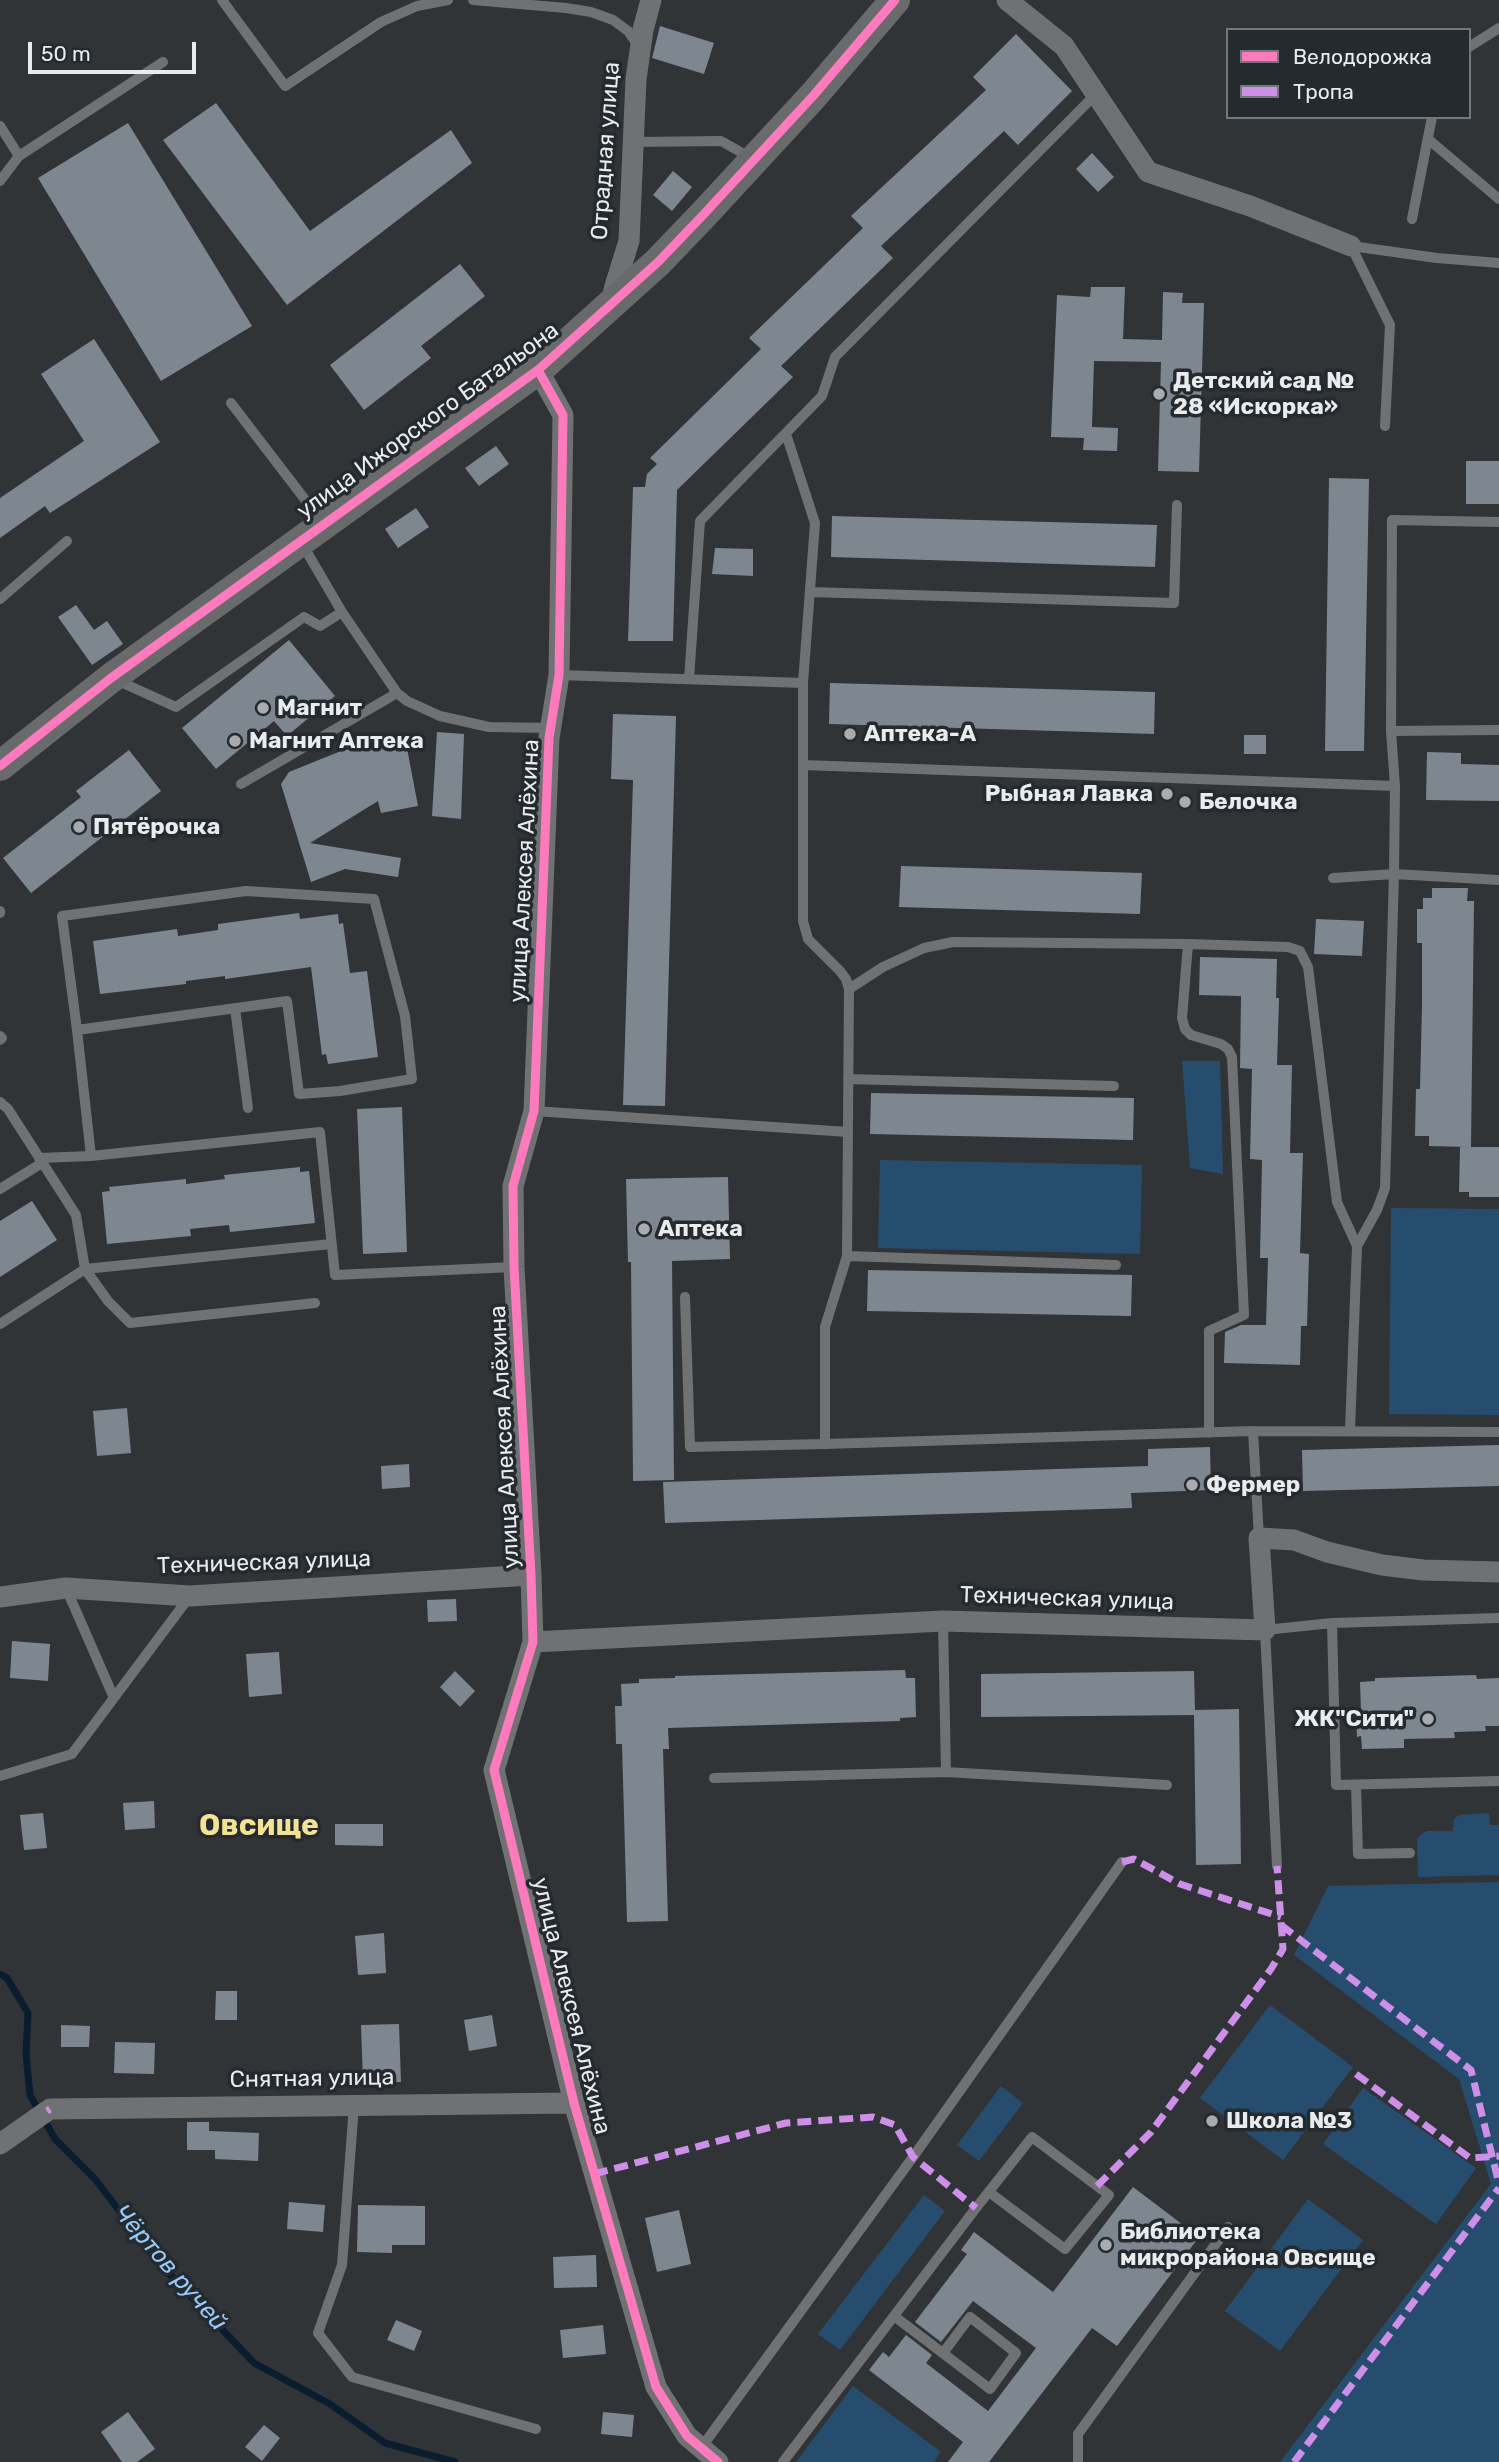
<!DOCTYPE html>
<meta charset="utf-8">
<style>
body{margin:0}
#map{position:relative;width:1499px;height:2462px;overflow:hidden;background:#313437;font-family:Rubik,sans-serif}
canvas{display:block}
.legend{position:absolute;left:1226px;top:28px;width:245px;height:91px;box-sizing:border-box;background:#252a2f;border:2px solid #73787c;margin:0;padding:9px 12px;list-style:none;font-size:21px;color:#e8ecef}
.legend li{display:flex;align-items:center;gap:14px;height:35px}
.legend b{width:35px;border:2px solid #73787c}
.scale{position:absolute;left:28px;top:42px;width:168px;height:32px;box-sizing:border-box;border:4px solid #e8ecef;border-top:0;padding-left:9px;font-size:21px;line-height:24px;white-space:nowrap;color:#e8ecef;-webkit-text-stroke:5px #252a2f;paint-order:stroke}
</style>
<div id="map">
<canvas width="1499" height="2462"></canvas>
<ul class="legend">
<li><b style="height:9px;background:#fd7abc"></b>Велодорожка</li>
<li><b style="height:9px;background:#ce8fe9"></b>Тропа</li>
</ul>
<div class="scale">50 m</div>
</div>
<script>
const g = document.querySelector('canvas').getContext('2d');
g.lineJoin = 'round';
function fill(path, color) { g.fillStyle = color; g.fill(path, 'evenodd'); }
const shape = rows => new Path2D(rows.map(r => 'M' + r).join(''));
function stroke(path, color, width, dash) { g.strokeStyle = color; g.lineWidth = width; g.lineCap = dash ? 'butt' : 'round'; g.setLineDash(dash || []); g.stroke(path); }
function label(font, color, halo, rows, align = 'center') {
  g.font = font + ' Rubik,sans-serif'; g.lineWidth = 7; g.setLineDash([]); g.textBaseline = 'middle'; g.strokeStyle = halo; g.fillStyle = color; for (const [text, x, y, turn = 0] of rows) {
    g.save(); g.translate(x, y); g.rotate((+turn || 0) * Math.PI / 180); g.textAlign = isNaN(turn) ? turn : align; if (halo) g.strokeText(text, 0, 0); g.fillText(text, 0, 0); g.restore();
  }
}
const green = shape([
 [1182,1061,1220,1061,1223,1174,1190,1168],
 [880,1160,1142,1165,1140,1254,878,1248],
 [1391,1208,1499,1209,1499,1415,1389,1414],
 [1489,1813,1490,1825,1499,1825,1499,1875,1418,1877,1417,1839,1420,1835,1427,1831,1453,1831,1454,1819,1459,1815],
 [1499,1882,1499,2462,1280,2462,1491,2184,1459,2079,1294,1955,1328,1886],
 [1270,2005,1353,2067,1283,2160,1200,2098],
 [1001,2086,1023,2103,979,2161,957,2145],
 [1363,2088,1476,2168,1436,2224,1323,2144],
 [924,2195,945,2211,840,2350,818,2334],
 [1308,2199,1363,2240,1280,2351,1225,2311],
 [853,2386,941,2452,934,2462,796,2462]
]);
const stream = shape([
 [0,1974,7,1978,28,2013,26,2054,30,2095,55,2139,95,2179,159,2263,254,2363,330,2404,385,2443,455,2462]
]);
const building = shape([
 [660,26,714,43,704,74,652,58],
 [1016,34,1072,91,1018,145,1004,131,881,246,893,258,781,366,793,377,677,490,673,641,628,641,633,487,645,487,647,474,657,464,650,458,761,349,749,338,863,228,851,216,986,90,973,77],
 [216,103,310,231,451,130,472,163,287,305,163,140],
 [128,123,252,326,161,381,38,178],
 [1092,153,1114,177,1098,192,1076,169],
 [673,171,692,187,672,211,653,195],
 [460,264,485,296,421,346,431,358,364,410,330,365],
 [1091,287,1125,287,1123,339,1162,340,1163,292,1183,293,1182,303,1204,303,1199,472,1158,471,1161,362,1094,361,1092,427,1118,428,1117,451,1083,450,1084,438,1051,437,1057,295,1090,297],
 [94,339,160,442,50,513,45,506,0,538,0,498,84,441,41,374],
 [496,446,509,464,479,486,465,468],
 [1466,461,1499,461,1499,504,1466,504],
 [1329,478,1369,479,1364,751,1325,751],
 [416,508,429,527,398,548,385,529],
 [832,516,1157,525,1155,567,831,557],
 [715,548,753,549,753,576,712,574],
 [76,605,94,630,107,621,123,644,92,665,58,617],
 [289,640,335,696,287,736,274,721,216,769,182,728],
 [830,683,1155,692,1154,734,829,724],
 [613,714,676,716,665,1106,623,1105,633,780,611,779],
 [437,732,464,734,461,819,432,816],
 [1244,735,1266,735,1266,754,1244,754],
 [405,738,418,806,381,813,378,801,310,843,401,858,398,877,345,869,311,882,281,784,289,772,341,751],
 [129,750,161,791,31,893,3,858,81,797,76,791],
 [1427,752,1461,753,1461,764,1499,765,1499,801,1426,800],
 [901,866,1142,873,1140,914,899,907],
 [1432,888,1468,888,1467,901,1474,901,1471,1147,1499,1147,1499,1197,1469,1197,1469,1192,1459,1192,1460,1147,1470,1147,1429,1146,1429,1136,1415,1136,1416,1089,1420,1089,1422,1006,1422,943,1417,943,1417,909,1423,909,1423,898,1432,898],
 [299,913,300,919,338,914,339,924,343,923,350,973,367,971,378,1057,328,1064,326,1054,322,1055,311,967,225,979,225,976,186,981,186,984,100,994,93,941,177,929,178,936,218,930,218,924],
 [1316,919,1364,921,1362,956,1314,954],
 [1200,957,1277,959,1276,998,1279,998,1277,1065,1292,1065,1290,1153,1303,1153,1300,1253,1309,1254,1307,1326,1301,1326,1300,1365,1224,1363,1225,1332,1241,1325,1266,1325,1268,1258,1260,1258,1262,1160,1250,1159,1252,1069,1240,1068,1241,996,1199,995],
 [871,1093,1134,1098,1133,1140,870,1134],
 [402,1107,407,1252,363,1254,357,1109],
 [300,1167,300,1172,309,1171,315,1223,230,1232,229,1225,190,1229,191,1236,107,1244,102,1192,110,1191,109,1187,186,1179,186,1184,225,1179,224,1175],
 [728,1177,730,1259,672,1261,674,1480,633,1481,631,1262,628,1262,626,1179],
 [32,1201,57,1240,0,1277,0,1221],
 [868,1270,1132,1275,1131,1316,867,1311],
 [127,1408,131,1453,97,1456,93,1411],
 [1499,1445,1499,1486,1303,1491,1302,1450],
 [1210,1447,1211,1490,1131,1493,1132,1508,665,1523,663,1482,1148,1466,1148,1449],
 [409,1464,410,1487,382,1489,381,1466],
 [456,1599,457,1621,428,1622,427,1600],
 [12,1641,50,1644,48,1681,10,1678],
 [279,1652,282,1694,249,1697,246,1654],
 [905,1670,906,1678,915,1678,916,1717,900,1718,900,1721,668,1728,669,1749,663,1749,668,1921,627,1922,622,1744,616,1744,615,1706,622,1706,621,1684,639,1683,639,1679,675,1678,675,1676],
 [455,1671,475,1691,460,1707,440,1687],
 [1194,1671,1195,1710,1239,1709,1241,1864,1196,1865,1194,1715,981,1717,981,1674],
 [1476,1675,1477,1679,1499,1678,1499,1726,1485,1726,1486,1731,1454,1732,1455,1738,1404,1739,1404,1748,1362,1749,1361,1736,1357,1737,1356,1712,1361,1712,1360,1682,1375,1681,1375,1678],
 [154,1801,155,1828,125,1830,123,1803],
 [43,1813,47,1848,24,1850,20,1815],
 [335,1824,383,1824,383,1846,335,1845],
 [384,1933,386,1973,358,1975,355,1936],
 [216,1991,237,1991,237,2020,215,2020],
 [492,2015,497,2046,469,2051,464,2020],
 [399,2024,401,2082,363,2083,361,2025],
 [61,2025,90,2026,89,2047,61,2047],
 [115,2042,155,2043,154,2074,114,2073],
 [187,2122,209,2122,209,2131,259,2133,258,2161,215,2159,215,2150,187,2150],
 [1133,2187,1199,2237,1117,2346,1092,2328,989,2462,948,2462,963,2442,869,2370,883,2352,889,2357,906,2335,932,2355,926,2363,988,2411,1036,2348,973,2301,941,2342,915,2322,967,2254,961,2250,974,2232,1053,2292],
 [289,2202,325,2205,323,2232,287,2229],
 [358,2205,425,2206,425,2245,392,2245,392,2253,357,2252],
 [679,2210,691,2264,657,2272,645,2218],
 [596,2255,597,2287,554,2288,553,2257],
 [396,2320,422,2331,414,2351,387,2340],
 [603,2325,606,2354,563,2358,560,2330],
 [128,2412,155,2449,137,2462,122,2462,101,2432],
 [603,2412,634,2415,632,2437,601,2434],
 [264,2425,280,2438,262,2461,245,2447]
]);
const lane = shape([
 [222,0,285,86,381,22,417,6,448,0],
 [473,0,566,8,591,12,613,20,628,31,639,47],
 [1469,47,1499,28],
 [0,126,19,156,0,181],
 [1428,139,1499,199],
 [634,142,721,141,753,159],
 [19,156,163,62],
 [1412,219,1432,117],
 [1351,246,1390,325,1385,426],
 [1351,246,1437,258,1499,263],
 [231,403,323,523],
 [786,434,815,523,803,683,803,921,808,939,840,971,846,979,849,989,847,1256,825,1327,825,1444,1253,1431,1499,1432],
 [301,542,342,612,397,693,407,701,440,716,489,727,551,728],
 [810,592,1174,603,1177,505],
 [0,599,67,541],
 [559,675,803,683],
 [114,679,176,707,304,617,320,626,342,612],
 [689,679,700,521,822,396,835,357,1096,94],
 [1391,731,1499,730],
 [803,765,1395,786],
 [241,784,397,693],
 [1333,878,1394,874,1395,786,1391,731,1392,520,1499,522],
 [0,911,0,913],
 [849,989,883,967,924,948,953,942,1188,944],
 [235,1008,248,1108],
 [77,1030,287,1001,299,1094,340,1091,412,1079,405,1016,374,899,246,891,62,916,77,1030,91,1156],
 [0,1036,2,1038,0,1040],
 [848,1079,1114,1086],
 [0,1102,8,1109,76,1215,85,1269,108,1301,130,1323,315,1303],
 [534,1111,848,1132],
 [39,1158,91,1156,320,1132,335,1275,514,1267],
 [0,1189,42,1163],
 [1357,1246,1377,1210,1385,1188,1394,874,1499,880],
 [847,1256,1116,1265],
 [685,1297,690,1447,825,1444],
 [0,1324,85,1269,331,1244],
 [1253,1431,1259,1538],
 [1209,1433,1209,1331,1244,1315,1232,1057,1228,1049,1221,1044,1191,1035,1185,1029,1182,1018,1188,944,1288,947,1300,951,1308,967,1337,1202,1357,1246,1350,1430],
 [66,1588,114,1698],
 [1499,1618,1332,1623,1336,1785,1499,1781],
 [943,1621,946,1772],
 [0,1776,72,1754,190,1596],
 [714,1778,946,1772,1167,1785],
 [1356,1785,1358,1854,1410,1853],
 [1277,1866,1265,1630,1332,1623],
 [354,2105,342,2265,318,2333,352,2377,536,2429],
 [894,2316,990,2389,1016,2353,970,2317,943,2353],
 [701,2448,913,2157,1122,1862],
 [783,2462,976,2208,1032,2137,1109,2195,1065,2249,989,2192],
 [1078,2462,1078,2434,1228,2227]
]);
const street = shape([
 [1007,0,1064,46,1148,172,1250,206,1351,246],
 [611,304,615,286,629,241,636,79,643,30,651,0],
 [538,370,563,415,559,675,549,738,534,1111,513,1186,514,1267,531,1575,533,1642,494,1770,574,2103,656,2387,687,2436,718,2462],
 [0,1597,66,1588,190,1596,531,1575],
 [533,1642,943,1621,1265,1630,1259,1538,1294,1540,1327,1552,1382,1565,1423,1570,1499,1572],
 [50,2109,574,2103],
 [0,2144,47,2111]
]);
const secondary = shape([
 [0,766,111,678,538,370,658,262,704,214,813,96,895,0]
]);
const quiet = shape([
 [1122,1862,1134,1859,1180,1884,1281,1917],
 [1281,1925,1471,2070,1499,2184],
 [1356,2074,1470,2158,1499,2156],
 [47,2111,50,2109],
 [594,2174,786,2123,873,2117,895,2125,913,2157,976,2208],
 [1097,2186,1151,2132,1271,1969,1283,1949,1277,1866],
 [1294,2462,1499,2188]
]);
const cycleway = shape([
 [538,370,563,415,559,675,549,738,534,1111,513,1186,514,1267,531,1575,533,1642,494,1770,574,2103,656,2387,687,2436,718,2462],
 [0,766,111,678,538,370,658,262,704,214,813,96,895,0]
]);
const markers = [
 [1159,394,7,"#a8acaf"],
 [263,708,7,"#a8acaf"],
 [850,734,7,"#a8acaf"],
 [235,741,7,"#a8acaf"],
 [1167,794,7,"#a8acaf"],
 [1185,802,7,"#a8acaf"],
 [79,827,7,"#a8acaf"],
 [644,1229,7,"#a8acaf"],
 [1192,1485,7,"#a8acaf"],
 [1428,1719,7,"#a8acaf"],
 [1212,2121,7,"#a8acaf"],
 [1106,2245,7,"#a8acaf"]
];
const streetNames = [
 ["Отрадная улица",606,151,-86],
 ["улица Ижорского Батальона",428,421,-36],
 ["улица Алексея Алёхина",525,871,-87],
 ["улица Алексея Алёхина",505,1437,-93],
 ["Техническая улица",264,1563,-2],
 ["Техническая улица",1067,1599,2],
 ["улица Алексея Алёхина",571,2006,76],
 ["Снятная улица",312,2079,-1]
];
const poiNames = [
 ["Детский сад №",1173,381],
 ["28 «Искорка»",1173,407],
 ["Магнит",277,708],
 ["Аптека-А",864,734],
 ["Магнит Аптека",249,741],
 ["Рыбная Лавка",1153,794,"right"],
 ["Белочка",1199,802],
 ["Пятёрочка",93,827],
 ["Аптека",658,1229],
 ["Фермер",1206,1485],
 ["ЖК\"Сити\"",1414,1719,"right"],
 ["Школа №3",1226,2121],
 ["Библиотека",1120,2232],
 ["микрорайона Овсище",1120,2258]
];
const waterNames = [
 ["Чёртов ручей",170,2268,49]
];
const districtNames = [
 ["Овсище",259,1826]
];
fill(green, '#274d6e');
stroke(stream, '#0a1d2e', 7);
fill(building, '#7e8790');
stroke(lane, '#707172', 10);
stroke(street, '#707172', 21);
stroke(secondary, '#686a6c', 30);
stroke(quiet, '#ce8fe9', 7, [14, 7]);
stroke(cycleway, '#fd7abc', 9);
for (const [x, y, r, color] of markers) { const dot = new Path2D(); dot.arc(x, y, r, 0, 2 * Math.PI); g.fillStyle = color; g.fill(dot); stroke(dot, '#252a2f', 2.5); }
label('23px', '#e8ecef', '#252a2f', streetNames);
label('bold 23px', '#e8ecef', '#252a2f', poiNames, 'left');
label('italic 24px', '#97cafa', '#252a2f', waterNames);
label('bold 30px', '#f3e293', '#252a2f', districtNames);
</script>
